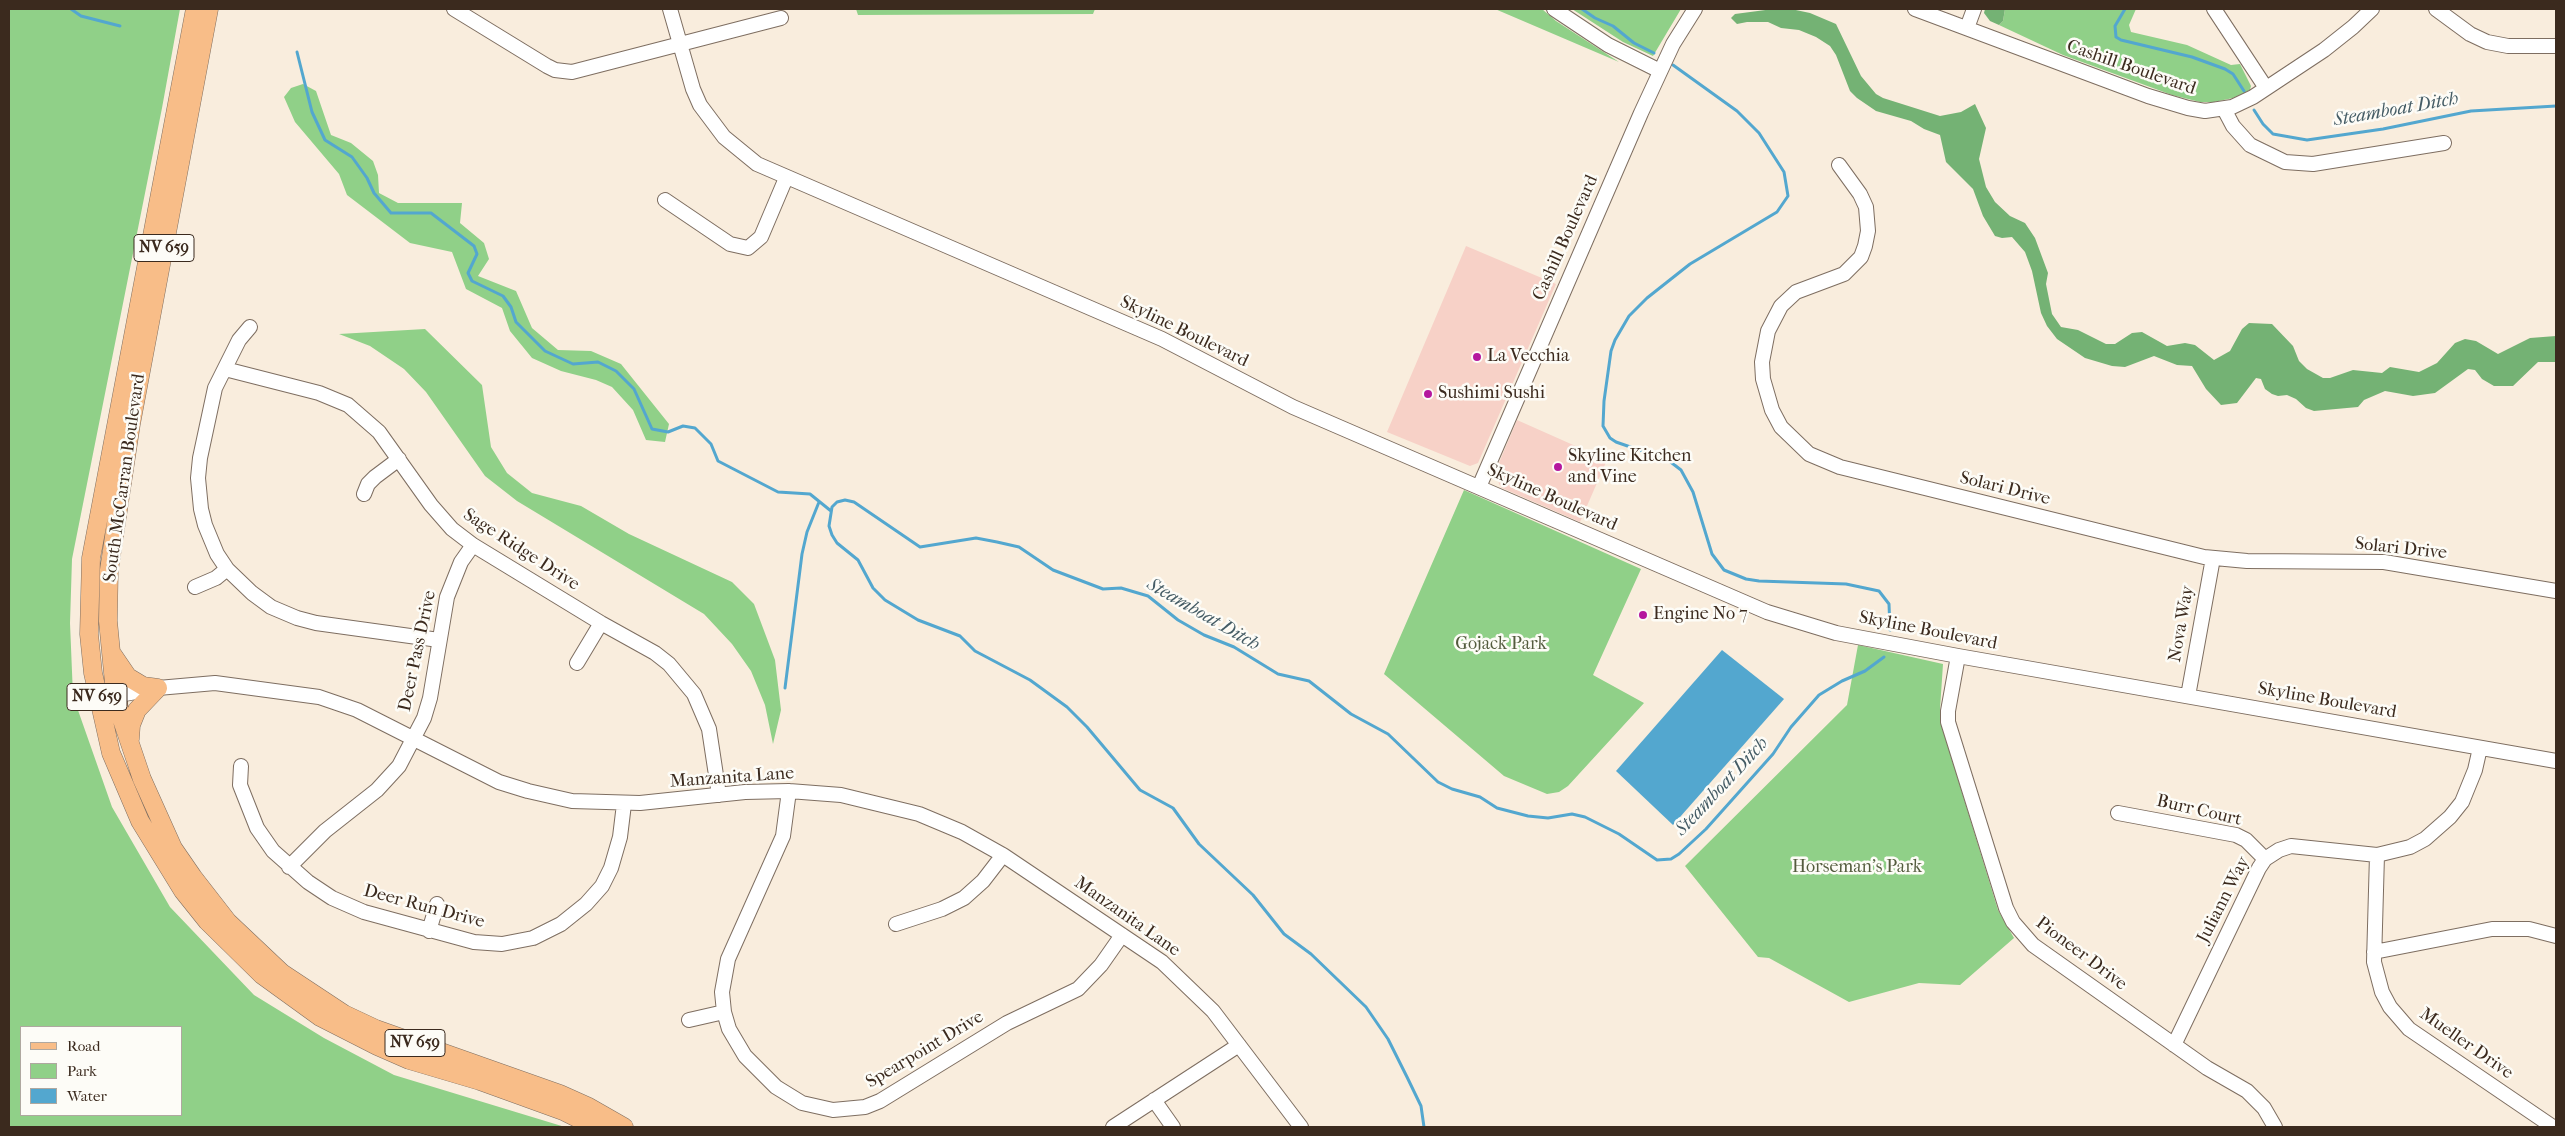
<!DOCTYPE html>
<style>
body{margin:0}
#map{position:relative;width:2565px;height:1136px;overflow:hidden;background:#f9eddd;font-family:"IM FELL French Canon",serif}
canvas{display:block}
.frame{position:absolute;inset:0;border:10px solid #3b2a1e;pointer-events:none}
.legend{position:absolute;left:20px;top:1026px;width:162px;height:90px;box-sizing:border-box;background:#fdfcf7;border:1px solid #afa8a0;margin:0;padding:6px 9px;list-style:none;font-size:15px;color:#3b2a1e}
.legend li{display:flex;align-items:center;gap:10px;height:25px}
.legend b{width:25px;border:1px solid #afa8a0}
</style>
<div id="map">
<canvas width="2565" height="1136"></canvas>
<div class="frame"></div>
<ul class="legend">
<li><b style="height:6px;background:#f8bd88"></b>Road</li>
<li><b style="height:14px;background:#90d088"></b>Park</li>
<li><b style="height:14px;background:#53a7cf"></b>Water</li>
</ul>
</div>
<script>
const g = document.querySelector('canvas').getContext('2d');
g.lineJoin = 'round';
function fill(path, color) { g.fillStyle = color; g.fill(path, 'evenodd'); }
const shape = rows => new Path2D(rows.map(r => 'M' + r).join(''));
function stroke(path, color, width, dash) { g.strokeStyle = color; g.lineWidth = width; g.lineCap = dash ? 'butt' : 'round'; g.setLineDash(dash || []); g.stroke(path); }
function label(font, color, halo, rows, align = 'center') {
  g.font = font + ' "IM FELL French Canon",serif'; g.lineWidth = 5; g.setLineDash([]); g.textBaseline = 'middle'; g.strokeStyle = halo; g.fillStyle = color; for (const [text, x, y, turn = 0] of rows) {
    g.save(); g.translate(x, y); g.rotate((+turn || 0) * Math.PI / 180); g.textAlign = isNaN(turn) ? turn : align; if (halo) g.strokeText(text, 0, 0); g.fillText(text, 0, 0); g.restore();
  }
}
const built = shape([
 [1466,246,1556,284,1478,463,1470,466,1387,432],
 [1517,420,1607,460,1580,522,1502,488,1499,484,1496,470]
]);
const green = shape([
 [9,9,180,9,162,108,72,559,70,623,73,696,112,807,170,907,254,995,324,1038,394,1075,565,1127,9,1127],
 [21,1027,181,1027,181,1115,21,1115],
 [856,9,1095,9,1093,14,858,15],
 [1495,9,1542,9,1556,21,1619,62],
 [1572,9,1681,9,1653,56,1623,42],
 [2005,9,2136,9,2129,25,2131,32,2187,45,2231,65,2240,64,2251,86,2250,90,2233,98,2214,102,2200,102,2172,95,2063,55,1999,25,2003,21],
 [303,84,316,91,331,135,351,143,373,161,378,175,379,193,398,203,462,203,460,223,484,243,489,259,478,276,516,291,532,328,558,350,591,351,621,364,669,424,665,442,646,440,633,410,612,387,596,380,561,371,532,358,510,331,502,308,466,289,452,252,410,243,347,195,339,174,295,122,284,97,291,88],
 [425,329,482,385,491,447,507,473,532,493,581,506,629,534,732,582,754,604,775,660,781,710,773,744,765,705,751,671,732,644,704,614,517,501,485,476,426,392,404,369,370,346,339,334],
 [1464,490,1641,569,1593,675,1644,703,1568,786,1559,792,1547,794,1504,776,1384,674],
 [1858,645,1943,664,1940,709,1941,724,1998,910,2014,938,1960,985,1919,983,1849,1002,1769,958,1758,957,1685,866,1847,705]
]);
const forest = shape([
 [1773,9,1791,9,1810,13,1836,24,1861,76,1876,94,1883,98,1940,116,1961,112,1975,104,1986,128,1979,159,1986,187,1995,202,2010,216,2025,223,2035,238,2048,273,2046,284,2052,314,2061,327,2078,330,2106,344,2115,344,2132,333,2142,332,2167,346,2185,343,2195,345,2214,360,2230,351,2242,329,2249,323,2272,324,2293,346,2299,361,2307,369,2323,378,2330,378,2353,370,2382,373,2390,367,2419,372,2437,363,2455,343,2465,339,2476,341,2498,354,2530,338,2556,336,2556,362,2538,362,2513,386,2494,386,2482,379,2475,370,2468,369,2435,393,2413,396,2385,391,2364,400,2358,407,2314,411,2306,408,2296,399,2287,395,2278,396,2272,394,2265,389,2261,379,2256,378,2237,403,2221,405,2206,389,2192,366,2177,365,2154,356,2125,367,2112,366,2085,358,2057,339,2047,326,2041,313,2032,271,2025,252,2012,237,2002,238,1995,236,1983,216,1973,189,1946,162,1940,135,1924,129,1911,121,1876,111,1857,98,1850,91,1836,55,1830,46,1816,37,1799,30,1781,28,1768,22,1747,22,1737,24,1731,18,1735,14],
 [1985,9,2005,9,2003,21,1999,25,1990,21,1984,13]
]);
const water = shape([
 [1722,650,1784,699,1673,825,1616,771]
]);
const stream = shape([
 [71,9,81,16,120,26],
 [1582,9,1595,18,1613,26,1634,43,1654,53],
 [2125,9,2115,26,2116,37,2121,40,2192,57,2225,69,2233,74,2244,91],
 [297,52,312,112,325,140,352,157,367,178,374,193,391,213,431,213,474,246,477,254,468,273,472,281,503,296,511,307,516,322,545,351,573,364,598,362,616,371,634,389,652,429,668,432,683,426,695,428,711,444,718,461,778,492,810,494,831,511],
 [1673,65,1737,111,1759,133,1784,172,1788,196,1777,212,1690,264,1647,298,1629,316,1615,340,1611,351,1604,401,1603,426,1610,438,1616,442,1668,460,1681,470,1693,492,1712,554,1724,570,1746,579,1759,581,1846,584,1879,591,1889,604,1890,630],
 [2254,110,2263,124,2273,134,2307,140,2383,129,2471,111,2556,106],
 [785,688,802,554,807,532,819,502],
 [1424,1127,1421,1106,1407,1077,1388,1039,1366,1007,1311,954,1284,934,1253,895,1199,844,1173,808,1140,790,1087,727,1067,707,1030,680,975,651,960,636,918,620,885,600,873,588,858,560,837,543,832,535,829,526,832,507,837,502,845,500,854,502,920,547,976,538,997,542,1019,547,1053,570,1103,589,1121,588,1148,596,1178,620,1204,635,1234,647,1278,674,1309,681,1351,714,1388,734,1438,782,1452,789,1480,797,1497,808,1528,816,1548,818,1572,814,1585,817,1619,834,1657,860,1671,859,1679,854,1706,829,1773,754,1791,727,1819,695,1842,681,1865,671,1884,657]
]);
const minor = shape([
 [454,9,547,66,555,70,572,72,781,18],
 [670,9,693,89,700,105,724,137,757,164,1162,339,1293,407,1767,612,1836,633,1958,656,2556,761],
 [1554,9,1608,45,1660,71],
 [1915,9,2148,96,2188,108,2205,111,2232,107,2253,97,2324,50,2353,27,2372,9],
 [2214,9,2266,88],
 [2436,9,2470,34,2487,42,2508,46,2556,46],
 [1967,28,1974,9],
 [2224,109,2233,126,2250,145,2285,162,2313,164,2444,143],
 [1839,165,1860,194,1866,207,1868,231,1865,246,1861,257,1844,274,1796,292,1781,306,1768,331,1762,362,1763,379,1772,410,1781,427,1809,454,1840,467,2204,557,2247,561,2384,562,2556,591],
 [665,200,730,244,748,248,761,237,786,178],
 [250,327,239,340,215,388,200,458,198,478,201,509,205,525,217,554,227,569,252,593,271,607,297,618,316,623,439,640],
 [225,369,319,393,348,405,379,432,431,505,452,529,473,545,601,623,655,653,669,664,694,694,709,729,719,795],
 [1479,487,1641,113,1673,44,1695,9],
 [364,494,368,484,375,477,399,459],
 [195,587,216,578,227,569],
 [1958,656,1948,711,1948,722,2006,908,2013,922,2033,945,2207,1068,2247,1091,2264,1108,2275,1127],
 [577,663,601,623],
 [2188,696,2213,558],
 [108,697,158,688,215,683,319,697,357,710,499,782,528,791,572,801,640,803,745,792,789,791,841,795,919,814,962,832,1003,855,1162,962,1213,1011,1301,1127],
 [241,766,240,785,257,828,273,851,308,882,332,898,364,912,474,942,502,944,533,938,561,924,586,904,602,886,611,868,620,837,624,804],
 [789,791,783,836,728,959,722,992,724,1012,729,1029,745,1056,776,1087,802,1103,833,1110,865,1107,880,1101,1007,1023,1078,989,1101,965,1122,935],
 [2118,813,2236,835,2246,840,2265,859],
 [2377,855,2374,962,2382,992,2390,1007,2409,1029,2553,1127],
 [289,867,325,831,377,790,399,766,424,718,430,698,447,597,461,562,473,545],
 [896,924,942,909,964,898,983,881,1003,855],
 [429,931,437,904],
 [2374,952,2492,929,2529,929,2556,936],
 [689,1020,724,1012],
 [2174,1045,2259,868,2265,859,2279,850,2291,846,2377,855,2410,847,2425,839,2450,817,2462,802,2475,770,2480,748],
 [1154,1100,1173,1127],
 [1113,1127,1239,1045]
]);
const major = shape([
 [195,9,91,558,89,634,93,673,111,753,140,821,183,891,207,921,262,975,320,1017,377,1046,409,1060,480,1081,563,1111,595,1127],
 [209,9,131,424,109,570,108,621,114,683,121,717,142,779,173,848,193,877,228,922,282,973,344,1014,376,1029,560,1094,589,1107,624,1127],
 [113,655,128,677,143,686,158,688],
 [130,739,131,725,137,710,158,688]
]);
const markers = [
 [1477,357,5,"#b5179e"],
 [1428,394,5,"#b5179e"],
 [1558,467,5,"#b5179e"],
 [1643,615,5,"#b5179e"]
];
const shields = [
 [164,248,60],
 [97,697,60],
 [415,1043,60]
];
const shieldNames = [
 ["NV 659",164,248],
 ["NV 659",97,697],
 ["NV 659",415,1043]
];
const streetNames = [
 ["Cashill Boulevard",2131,68,19],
 ["Cashill Boulevard",1566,238,-66],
 ["Skyline Boulevard",1184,332,26],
 ["South McCarran Boulevard",125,478,-82],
 ["Solari Drive",2005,489,14],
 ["Skyline Boulevard",1552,498,24],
 ["Solari Drive",2401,549,6],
 ["Sage Ridge Drive",521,550,33],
 ["Nova Way",2182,624,-80],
 ["Skyline Boulevard",1928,631,11],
 ["Deer Pass Drive",418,651,-78],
 ["Skyline Boulevard",2327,701,10],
 ["Manzanita Lane",732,778,-4],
 ["Burr Court",2199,811,13],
 ["Juliann Way",2224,900,-63],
 ["Deer Run Drive",424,907,15],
 ["Manzanita Lane",1127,917,35],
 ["Pioneer Drive",2081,954,37],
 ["Mueller Drive",2466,1044,35],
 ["Spearpoint Drive",925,1050,-31]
];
const poiNames = [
 ["La Vecchia",1487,357],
 ["Sushimi Sushi",1438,394],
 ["Skyline Kitchen",1568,457],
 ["and Vine",1568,478],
 ["Engine No 7",1653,615]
];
const parkNames = [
 ["Gojack Park",1501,645],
 ["Horseman's Park",1857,868]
];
const waterNames = [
 ["Steamboat Ditch",2396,110,-10],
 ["Steamboat Ditch",1203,615,30],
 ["Steamboat Ditch",1722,787,-47]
];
fill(built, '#f7d1c7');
fill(green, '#90d088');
fill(forest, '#74b274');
fill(water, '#53a7cf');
stroke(stream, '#53a7cf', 3);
stroke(minor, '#7e6e61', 16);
stroke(major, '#7e6e61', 19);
stroke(minor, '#fff', 14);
stroke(major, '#f8bd88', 18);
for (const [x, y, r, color] of markers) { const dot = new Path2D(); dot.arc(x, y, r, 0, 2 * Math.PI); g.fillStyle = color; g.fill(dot); stroke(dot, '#fdfcf7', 2); }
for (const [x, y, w] of shields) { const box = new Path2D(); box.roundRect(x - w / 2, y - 13.5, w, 27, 4); g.fillStyle = '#fdfcf7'; g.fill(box); stroke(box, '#3b2a1e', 1); }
label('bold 16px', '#3b2a1e', null, shieldNames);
label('18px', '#3b2a1e', '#fdfcf7', streetNames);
label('18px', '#3b2a1e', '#fdfcf7', poiNames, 'left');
label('18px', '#545c3e', '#fdfcf7', parkNames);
label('italic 19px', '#455c65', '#fdfcf7', waterNames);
</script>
